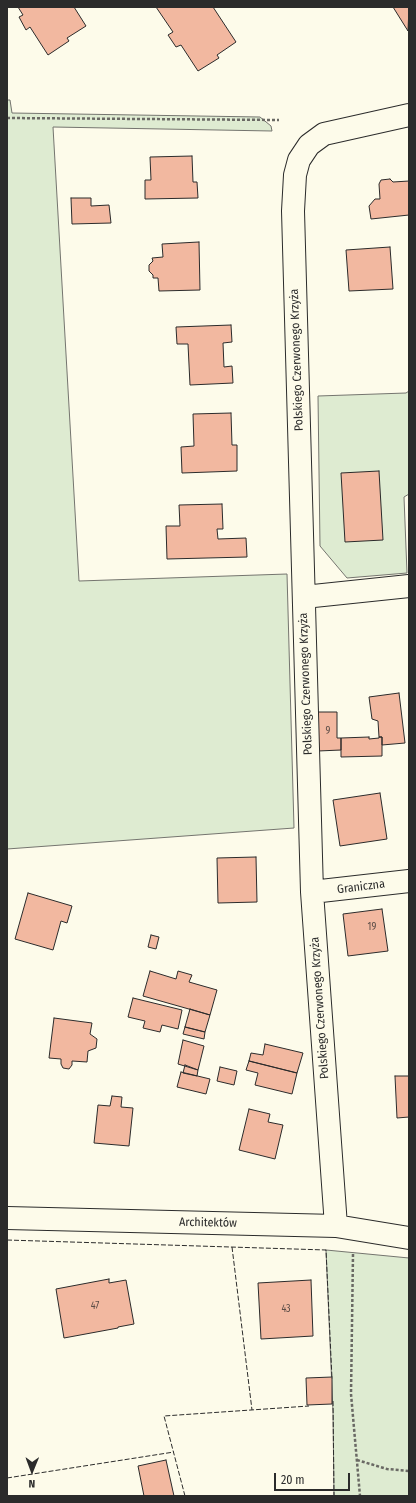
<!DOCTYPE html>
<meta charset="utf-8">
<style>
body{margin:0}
#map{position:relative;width:416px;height:1503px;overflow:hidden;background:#fdfbea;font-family:"Fira Sans Condensed",sans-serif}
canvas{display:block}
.frame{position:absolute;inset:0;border:8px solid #2b2b2b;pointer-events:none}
.north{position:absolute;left:12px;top:1451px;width:40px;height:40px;-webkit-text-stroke:3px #fdfbea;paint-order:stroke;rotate:181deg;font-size:11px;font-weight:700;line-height:16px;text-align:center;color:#2b2b2b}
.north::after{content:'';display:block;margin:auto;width:14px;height:18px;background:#2b2b2b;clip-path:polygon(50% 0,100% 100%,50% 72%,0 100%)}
.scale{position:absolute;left:274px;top:1473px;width:76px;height:18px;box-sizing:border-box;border:2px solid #2b2b2b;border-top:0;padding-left:5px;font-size:12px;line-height:14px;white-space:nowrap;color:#2b2b2b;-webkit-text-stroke:3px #fdfbea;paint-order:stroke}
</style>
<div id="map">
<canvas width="416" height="1503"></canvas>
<div class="frame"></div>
<div class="north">N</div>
<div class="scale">20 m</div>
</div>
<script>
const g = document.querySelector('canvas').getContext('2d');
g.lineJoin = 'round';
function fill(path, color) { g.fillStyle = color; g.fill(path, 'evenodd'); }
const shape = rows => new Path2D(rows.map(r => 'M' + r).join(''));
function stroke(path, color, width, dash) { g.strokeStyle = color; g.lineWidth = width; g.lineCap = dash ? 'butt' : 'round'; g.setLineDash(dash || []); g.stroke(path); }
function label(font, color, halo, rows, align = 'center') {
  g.font = font + ' "Fira Sans Condensed",sans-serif'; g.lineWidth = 3; g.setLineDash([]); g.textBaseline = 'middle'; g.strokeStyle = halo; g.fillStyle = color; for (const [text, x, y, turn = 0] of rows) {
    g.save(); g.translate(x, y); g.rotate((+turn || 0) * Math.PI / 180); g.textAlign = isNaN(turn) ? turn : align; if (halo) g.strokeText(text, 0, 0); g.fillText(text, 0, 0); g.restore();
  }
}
const green = shape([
 [7,100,10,100,12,113,260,117,271,126,272,131,53,127,79,581,287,574,294,828,7,849,7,100],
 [409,391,409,494,404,497,407,573,347,578,320,546,318,396,406,393,409,391],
 [326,1250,409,1258,409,1496,334,1496,333,1412,326,1250]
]);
const building = shape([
 [18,7,74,7,86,26,67,38,69,41,48,55,30,27,26,30,19,17,23,15,18,7],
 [156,7,213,7,236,42,217,55,219,58,198,71,181,45,176,47,168,35,173,32,156,7],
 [393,7,409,7,408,31,393,7],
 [192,156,193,182,197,182,198,198,145,199,145,180,151,180,150,157,192,156],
 [390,179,393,182,409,181,409,215,371,219,369,206,375,199,380,199,379,184,381,180,390,179],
 [71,198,91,198,91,206,109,205,111,223,72,224,71,198],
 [199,242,200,290,159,291,158,278,153,278,153,275,149,271,149,265,153,261,152,258,163,257,162,244,199,242],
 [390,247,393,289,349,291,346,250,390,247],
 [231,325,232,342,223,343,224,367,232,366,233,383,190,385,188,344,177,344,176,327,231,325],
 [231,413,232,445,237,445,237,471,182,473,181,447,194,446,193,414,231,413],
 [379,471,383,540,345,542,341,473,379,471],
 [222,504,223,529,217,529,218,539,246,538,247,557,167,559,166,526,180,526,179,505,222,504],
 [399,693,405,743,382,745,382,737,379,737,378,721,372,719,369,697,399,693],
 [318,712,337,712,337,738,341,738,341,750,318,751,318,712],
 [369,737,369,739,379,738,379,737,382,737,382,756,341,757,341,738,369,737],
 [380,793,387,839,340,846,333,800,380,793],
 [256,857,257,902,218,903,217,858,256,857],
 [28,893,72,906,67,923,61,921,53,950,15,939,28,893],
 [382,909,388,951,348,956,343,914,382,909],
 [151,935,159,937,156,949,148,947,151,935],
 [150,971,176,979,178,971,192,975,189,982,217,990,210,1015,143,996,150,971],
 [133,998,182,1010,178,1029,162,1025,160,1032,143,1028,145,1021,128,1017,133,998],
 [190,1009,210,1015,205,1032,185,1027,190,1009],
 [54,1018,92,1023,90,1034,97,1039,96,1048,88,1051,87,1062,72,1061,72,1065,69,1069,63,1068,61,1064,61,1059,49,1058,54,1018],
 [185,1027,205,1032,204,1039,183,1034,185,1027],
 [183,1040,204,1046,198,1070,178,1064,183,1040],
 [265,1044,303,1053,297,1073,249,1061,251,1053,263,1055,265,1044],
 [249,1061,297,1073,292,1094,255,1085,258,1073,246,1070,249,1061],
 [185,1065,198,1070,197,1076,183,1073,185,1065],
 [220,1067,237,1071,234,1085,217,1081,220,1067],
 [181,1072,210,1079,206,1094,177,1087,181,1072],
 [395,1076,409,1076,409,1117,397,1118,395,1076],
 [112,1096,122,1097,121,1107,133,1108,129,1146,94,1143,98,1105,110,1106,112,1096],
 [249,1109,270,1114,268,1122,283,1125,275,1159,239,1150,249,1109],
 [109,1279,109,1283,126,1280,134,1324,118,1327,118,1328,64,1338,56,1289,109,1279],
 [311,1280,313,1336,261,1339,258,1283,311,1280],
 [332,1377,332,1404,307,1405,306,1378,332,1377],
 [166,1460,174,1496,143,1496,144,1496,138,1466,166,1460]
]);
const path = shape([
 [7,118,279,120],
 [353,1254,351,1394,360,1496],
 [357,1460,387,1469,409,1471]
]);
const minor = shape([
 [304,597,409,586],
 [312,892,409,881],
 [7,1218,336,1226,409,1238],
 [336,1226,312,892,293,211,295,175,299,160,309,145,324,134,409,115]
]);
const fence = shape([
 [7,1240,326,1250,332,1379],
 [232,1247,252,1410],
 [333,1401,334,1496],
 [7,1478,174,1452],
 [185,1496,164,1416,309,1406]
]);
const numberNames = [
 ["9",328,731],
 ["19",372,927],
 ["47",95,1306],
 ["43",286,1309]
];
const streetNames = [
 ["Polskiego Czerwonego Krzyża",297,360,-92],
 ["Polskiego Czerwonego Krzyża",306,684,-92],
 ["Graniczna",361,887,-7],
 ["Polskiego Czerwonego Krzyża",320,1008,-94],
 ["Architektów",208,1223,1]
];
fill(green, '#deebd1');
stroke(green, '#74746e', 1);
fill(building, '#f2b8a0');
stroke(building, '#2b2b2b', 1);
stroke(minor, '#2b2b2b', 24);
stroke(path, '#6a6964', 2.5, [3, 2]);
stroke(minor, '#fdfbea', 22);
stroke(fence, '#2b2b2b', 1, [5, 2]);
label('10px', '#5d4e48', null, numberNames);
label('12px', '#2b2b2b', '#fdfbea', streetNames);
</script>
